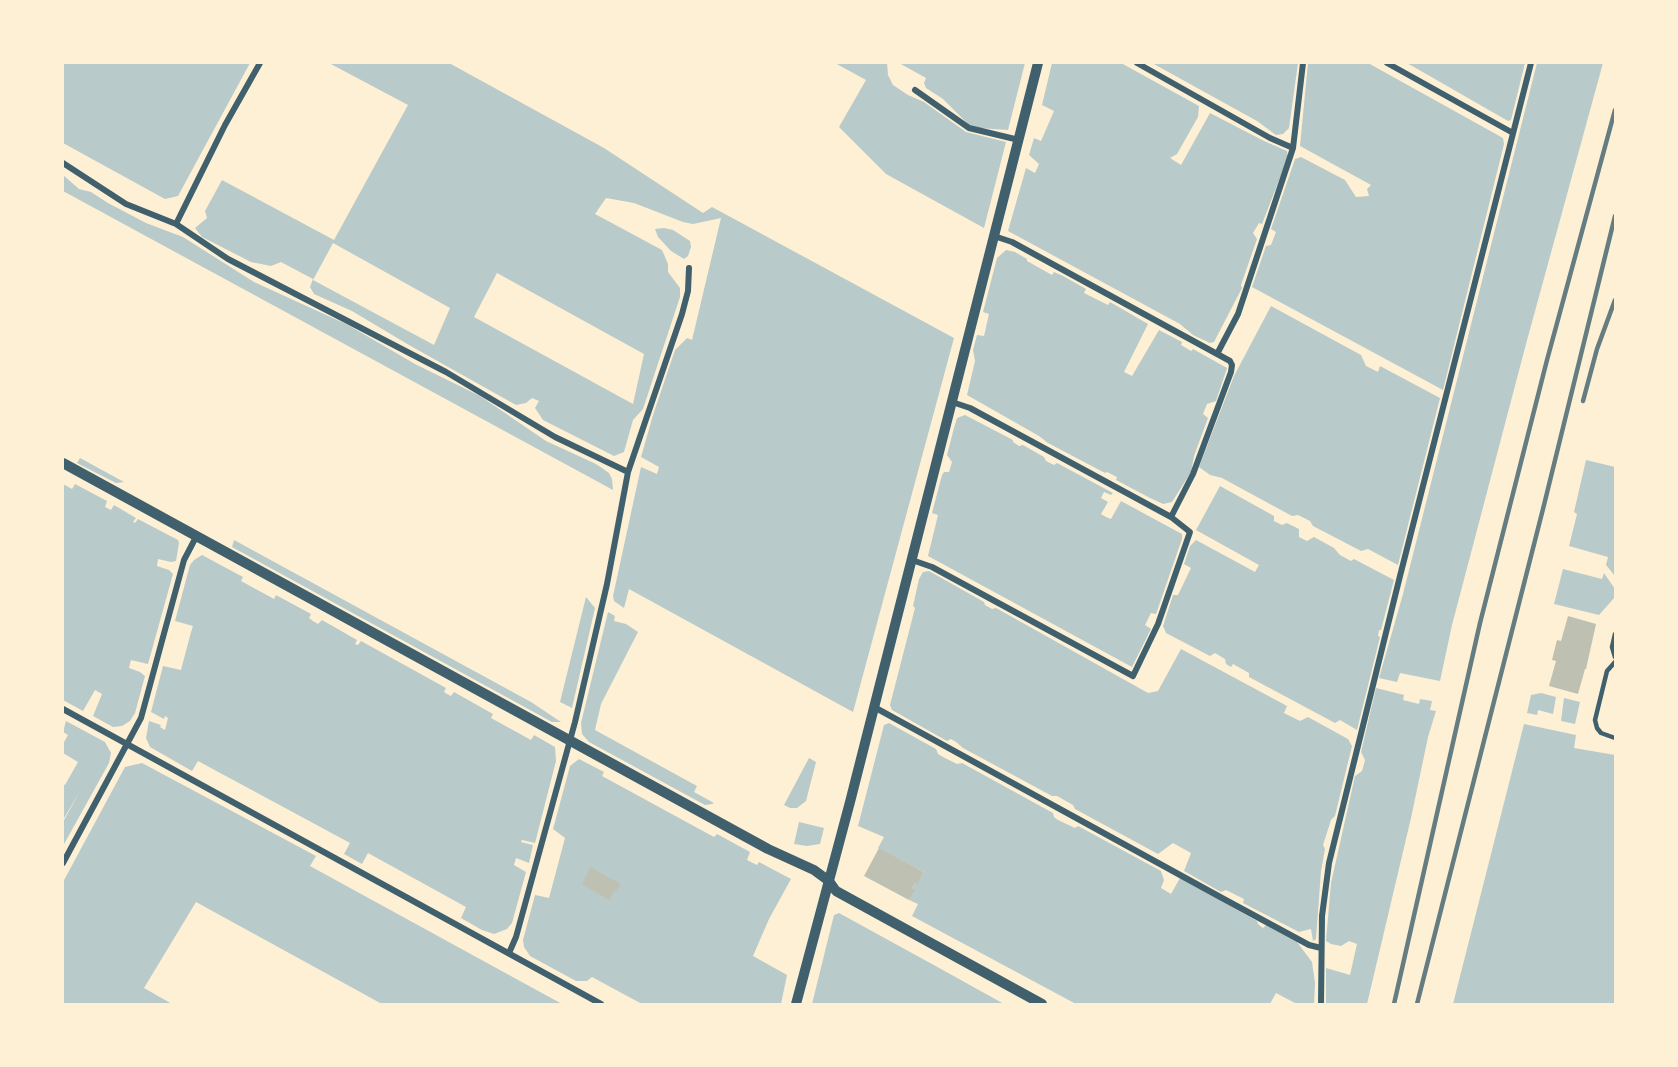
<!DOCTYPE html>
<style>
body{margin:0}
#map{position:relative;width:1678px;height:1067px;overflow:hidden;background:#fdf0d5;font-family:Ubuntu,sans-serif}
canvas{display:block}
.frame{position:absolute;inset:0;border:64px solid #fdf0d5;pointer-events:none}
</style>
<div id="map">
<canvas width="1678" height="1067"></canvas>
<div class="frame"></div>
</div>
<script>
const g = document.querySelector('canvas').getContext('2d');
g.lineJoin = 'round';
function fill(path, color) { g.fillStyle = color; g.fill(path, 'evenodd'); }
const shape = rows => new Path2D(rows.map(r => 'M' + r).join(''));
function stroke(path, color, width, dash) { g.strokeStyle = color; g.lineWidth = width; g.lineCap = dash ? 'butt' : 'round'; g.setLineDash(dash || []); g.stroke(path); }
const green = shape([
 [63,63,250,63,178,196,165,199,63,143],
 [329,63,449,63,604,148,703,213,712,207,954,338,853,712,629,589,624,608,614,601,613,596,641,467,657,474,659,467,641,457,653,415,675,350,687,338,692,340,721,218,693,224,683,222,634,203,606,198,595,214,662,250,668,264,668,272,680,288,680,297,643,409,633,420,624,452,614,456,543,420,535,408,539,401,532,398,526,403,516,405,409,345,352,311,314,294,310,287,313,279,281,262,271,266,251,262,202,237,195,228,207,218,205,211,222,180,334,240,408,105],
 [333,243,450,308,434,345,313,280],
 [497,273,644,354,633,404,474,317],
 [835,63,887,63,888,75,893,85,908,95,924,102,966,132,1006,142,984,228,886,174,839,127,866,80],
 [899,63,1025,63,1008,130,978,128,969,125,943,99,926,88,924,83,926,78],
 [1052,63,1121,63,1199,106,1198,117,1177,154,1170,158,1181,165,1210,113,1264,141,1287,151,1288,157,1262,224,1259,223,1253,233,1257,239,1241,285,1242,288,1214,342,1210,343,1193,335,1180,324,1008,231,1026,168,1035,173,1039,164,1029,155,1034,138,1041,141,1054,111,1042,105],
 [1152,63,1298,63,1289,128,1283,134,1276,135,1257,121],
 [1308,63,1368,63,1503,138,1504,144,1443,390,1252,287,1266,246,1271,245,1276,232,1271,229,1295,159,1301,157,1345,180,1356,197,1369,196,1367,189,1371,185,1300,146],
 [1407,63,1525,63,1511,120,1508,121],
 [1537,63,1603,63,1526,344,1452,625,1440,681,1400,673,1397,682,1379,678,1403,594],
 [63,175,79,189,91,192,108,203,146,223,183,237,254,282,348,325,415,364,480,396,546,441,596,464,609,473,612,479,613,490,63,191],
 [664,228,673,230,690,241,691,247,688,256,684,259,671,251,658,237,655,229],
 [1006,250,1015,252,1027,259,1027,261,1052,275,1054,272,1063,276,1086,289,1084,293,1108,305,1110,302,1148,324,1124,372,1132,376,1159,330,1182,342,1181,345,1191,351,1193,349,1227,368,1216,401,1207,404,1203,414,1208,418,1194,456,1191,472,1172,502,1163,504,1150,498,1116,480,1117,477,1107,472,1105,473,1048,443,1039,436,967,395,975,361,973,350,977,335,984,336,989,314,983,312,997,258],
 [1271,306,1361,355,1366,366,1378,372,1380,366,1440,398,1398,565,1368,549,1361,551,1313,526,1310,521,1298,515,1292,516,1222,478,1210,475,1199,467,1234,376],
 [965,415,1013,440,1013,442,1019,446,1023,445,1044,457,1046,461,1054,465,1057,463,1113,493,1111,495,1104,492,1101,498,1108,502,1101,514,1106,517,1111,519,1121,501,1182,534,1182,539,1156,614,1151,613,1145,625,1151,629,1132,667,928,556,938,515,932,513,942,475,944,472,949,472,952,462,947,455,954,428,957,418],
 [80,458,124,482,116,483,77,463],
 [1586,460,1615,467,1615,576,1606,565,1608,557,1569,546,1577,514,1574,512],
 [63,484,72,489,75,484,107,501,105,507,111,510,114,505,136,518,133,522,135,523,138,519,178,540,179,543,176,561,171,562,158,559,157,566,169,570,173,574,148,664,131,660,129,668,140,672,145,676,135,713,130,721,122,726,113,727,93,716,102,694,95,690,83,711,63,700],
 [1220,486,1274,516,1274,521,1282,525,1287,523,1299,529,1299,537,1307,541,1314,537,1334,548,1340,555,1351,561,1354,559,1394,580,1381,630,1379,630,1378,636,1380,637,1357,730,1340,720,1335,723,1249,677,1249,673,1233,664,1231,667,1226,664,1225,659,1215,653,1210,656,1166,633,1163,626,1173,595,1178,595,1191,568,1184,564,1190,546,1196,540,1255,572,1259,565,1196,530],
 [234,540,531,702,561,722,552,722,232,547],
 [202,555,243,577,241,581,274,599,276,595,311,614,309,618,313,621,318,624,322,620,357,640,355,644,358,645,361,641,446,688,444,692,447,694,451,696,454,692,493,714,491,718,531,740,534,735,555,747,556,761,535,843,522,840,521,842,533,845,529,863,516,858,514,865,526,872,512,923,507,929,494,934,482,930,461,918,466,907,368,853,362,864,344,854,350,843,198,761,192,771,150,747,146,738,149,721,161,725,160,727,165,730,168,718,165,716,164,719,151,712,163,666,181,670,191,632,193,626,175,621,190,565,194,560],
 [1563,569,1602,579,1604,573,1615,589,1615,597,1599,615,1554,604],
 [929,571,984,602,985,605,992,609,996,608,1148,693,1158,691,1181,649,1287,706,1284,713,1300,721,1308,717,1348,739,1352,746,1335,816,1331,820,1323,845,1325,849,1321,871,1316,939,1313,941,1311,929,1299,932,1243,903,1244,899,1226,890,1221,892,1184,871,1191,853,1173,843,1158,854,1075,809,1073,805,1057,796,1052,796,963,748,956,742,951,739,947,741,892,710,890,705,915,608,913,606,919,579,923,572],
 [586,597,595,608,572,708,560,702],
 [608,612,615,616,614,621,626,624,638,632,601,704,595,730,697,786,694,792,714,803,712,804,705,805,589,742,582,734,581,723],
 [1376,688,1404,695,1403,700,1419,704,1420,699,1432,701,1430,710,1436,711,1428,737,1411,818,1367,1004,1326,1004,1326,968,1350,975,1357,944,1349,941,1341,946,1331,944,1326,941,1331,883,1355,776,1362,771,1365,760,1361,752],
 [1541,693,1556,697,1553,714,1538,710,1537,715,1527,713,1531,695],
 [1564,698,1580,702,1575,724,1561,721],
 [66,721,105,742,111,753,109,763,63,846,63,822,80,791,63,820,63,784,65,785,78,762,63,753,63,744,68,735,63,732],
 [889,723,936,749,938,754,943,757,957,764,962,763,1053,813,1054,817,1058,820,1075,828,1078,826,1161,871,1164,880,1161,888,1171,894,1180,878,1257,921,1258,924,1263,928,1266,925,1297,942,1312,962,1315,983,1314,1004,1297,1004,1276,993,1270,1004,1076,1004,912,916,918,904,909,900,914,889,912,888,915,883,917,884,924,872,878,848,884,837,858,826,884,725],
 [1524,724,1576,735,1574,748,1615,755,1615,1004,1453,1004],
 [809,758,816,762,806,801,797,808,790,808,784,805],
 [579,759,604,772,602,776,714,837,717,834,750,852,747,860,757,865,759,862,791,879,769,919,753,956,787,975,781,1004,642,1004,592,977,587,981,576,981,530,956,524,947,523,940,535,895,549,898,565,838,553,829,570,766],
 [142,763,316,856,310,866,562,1004,382,1004,196,902,144,988,172,1004,63,1004,63,882,125,767],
 [799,822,824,828,820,844,807,846,794,844],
 [839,913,941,969,1004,1004,812,1004,834,915]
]);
const building = shape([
 [1568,616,1596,624,1586,669,1585,669,1578,694,1549,686,1556,661,1552,660,1557,640,1561,641],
 [879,848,924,872,917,885,915,883,912,888,915,889,909,900,864,876],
 [590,867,621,884,616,892,614,891,609,900,582,884]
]);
const service = shape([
 [1615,634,1612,647,1615,657],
 [1615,662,1607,671,1595,720,1597,728,1601,733,1615,738]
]);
const minor = shape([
 [1137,63,1270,138,1293,148],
 [1387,63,1513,133],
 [915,90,969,128,1019,140],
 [63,163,126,204,176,224,228,259,446,372,555,437,628,472],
 [176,224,225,125,260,63],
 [1217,354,1238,314,1293,148,1303,63],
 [952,402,970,408,1171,517],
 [912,560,932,567,1133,676,1158,624,1190,532,1171,517,1193,474,1231,372,1232,365,1230,361,1012,242,994,236],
 [874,707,1222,898,1309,945,1321,948],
 [63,709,601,1004],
 [63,863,141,718,184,560,196,537],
 [509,953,516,937,575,722,607,584,628,472,682,314,688,291,689,268],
 [1321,1004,1322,916,1329,863,1400,576,1531,63]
]);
const tertiary = shape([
 [63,463,768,849,814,870,829,881,836,891,1042,1004],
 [796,1004,850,802,1038,63]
]);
const rail = shape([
 [1583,401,1597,349,1615,300],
 [1394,1004,1480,623,1547,360,1615,110],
 [1417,1004,1544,505,1615,216]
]);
fill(green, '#b9caca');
fill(building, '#bec0b2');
stroke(service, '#3f606c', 4.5);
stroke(minor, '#3f606c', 6);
stroke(tertiary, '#3f606c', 10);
stroke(rail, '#657d81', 4.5);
</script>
